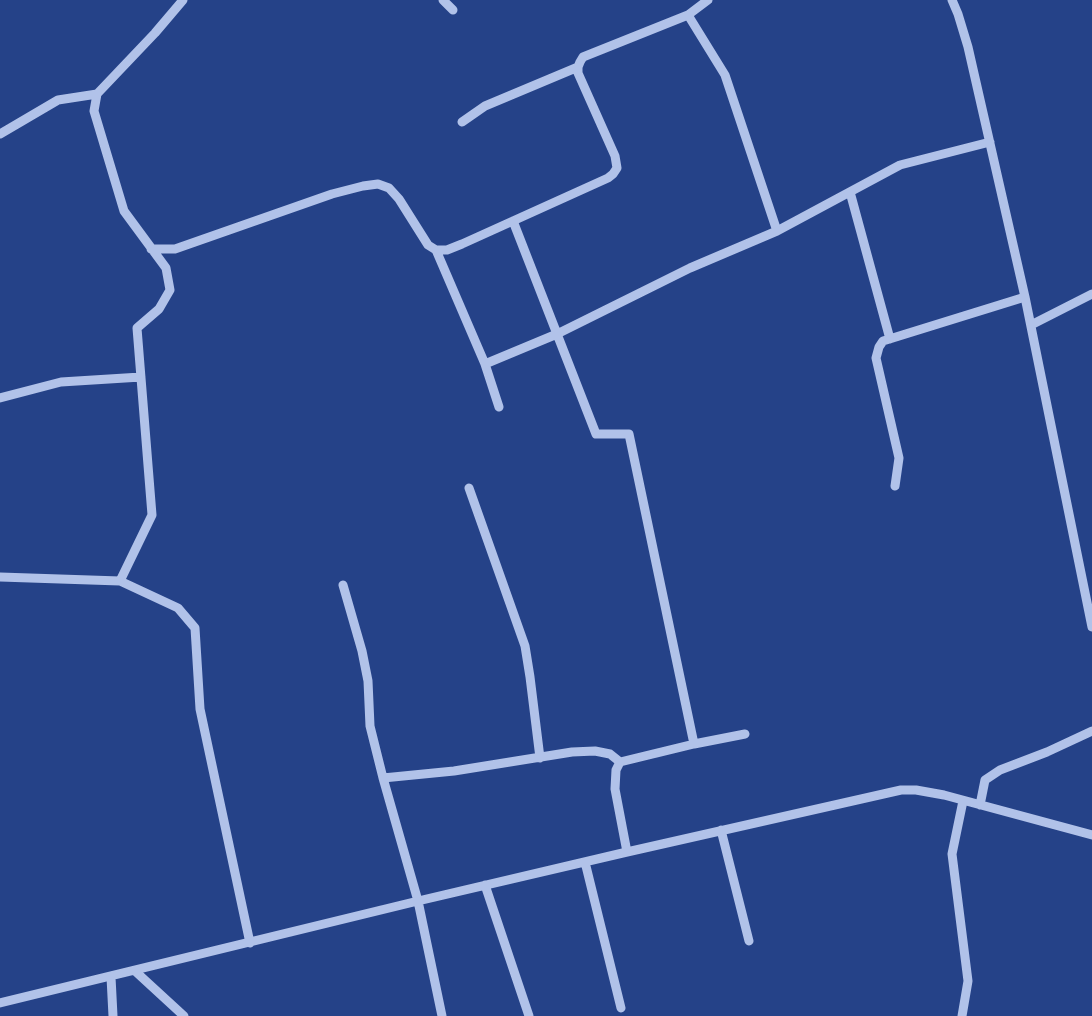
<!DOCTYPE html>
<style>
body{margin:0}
canvas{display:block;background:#254288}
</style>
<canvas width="1092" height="1016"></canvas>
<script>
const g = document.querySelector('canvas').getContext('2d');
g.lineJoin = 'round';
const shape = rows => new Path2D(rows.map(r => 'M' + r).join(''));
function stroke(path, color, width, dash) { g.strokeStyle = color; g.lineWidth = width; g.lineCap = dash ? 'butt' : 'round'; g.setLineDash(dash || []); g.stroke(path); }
const minor = shape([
 [443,0,453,10],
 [952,0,958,14,968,47,1025,297,1092,627],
 [688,15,725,75,777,231],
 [97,94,94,111,124,211,166,268,170,290,159,309,137,328,152,515,120,581],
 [462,122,485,106,578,67],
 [0,134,58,100,97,94,155,33,183,0],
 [850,192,890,339],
 [513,221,596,434,629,434,694,744],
 [151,249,175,249,332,194,363,186,378,184,389,188,399,199,428,245,436,250,447,250,462,244,608,178,613,174,617,168,615,156,578,73,578,67,580,62,583,57,688,15,708,0],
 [436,250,485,364,499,407],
 [1031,325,1092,294],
 [485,364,557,334,690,268,777,231,900,165,990,142],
 [0,398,61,382,141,377],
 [895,486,899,458,876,358,879,347,883,341,1025,297],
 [469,488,525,646,530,677,540,758],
 [0,577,120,581,178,608,195,628,200,709,250,943],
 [343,585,362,651,368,681,370,726,383,778,418,901,442,1016],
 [383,778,454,771,572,752,595,751,610,754,620,762],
 [980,805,985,780,1000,770,1047,752,1092,731],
 [721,830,749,941],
 [627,852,615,789,616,770,620,762,694,744,745,734],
 [585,862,621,1008],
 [485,885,529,1016],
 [135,971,184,1016],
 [111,977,113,1016],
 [0,1003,418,901,627,852,901,790,916,790,944,795,1092,835],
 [962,1016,968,981,952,854,963,801]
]);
stroke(minor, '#b1c2e9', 9);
</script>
